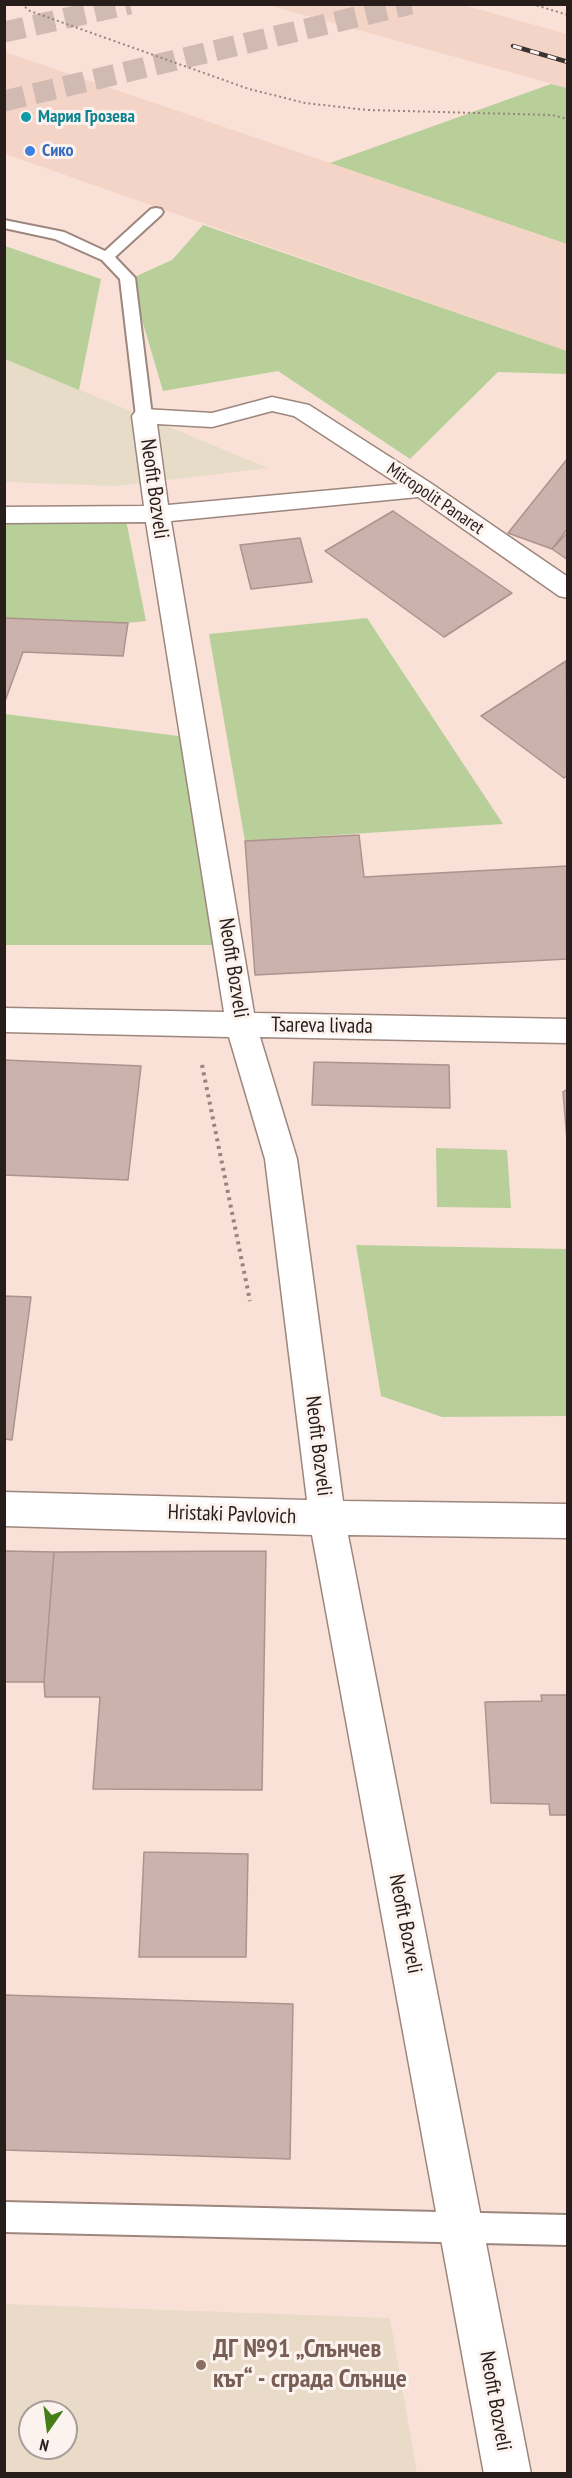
<!DOCTYPE html>
<meta charset="utf-8">
<style>
body{margin:0}
#map{position:relative;width:572px;height:2478px;overflow:hidden;background:#fae1d7;font-family:"PT Sans Narrow",sans-serif}
canvas{display:block}
.frame{position:absolute;inset:0;border:6px solid #271e1b;pointer-events:none}
.north{position:absolute;left:18px;top:2400px;width:60px;height:60px;box-sizing:border-box;background:#fcf2ee;border:2px solid #a79d9a;border-radius:50%;rotate:194deg;font-size:16px;font-weight:700;line-height:24px;text-align:center;color:#271e1b}
.north::after{content:'';display:block;margin:auto;width:21px;height:27px;background:#457e17;clip-path:polygon(50% 0,100% 100%,50% 72%,0 100%)}
</style>
<div id="map">
<canvas width="572" height="2478"></canvas>
<div class="frame"></div>
<div class="north">N</div>
</div>
<script>
const g = document.querySelector('canvas').getContext('2d');
g.lineJoin = 'round';
function fill(path, color) { g.fillStyle = color; g.fill(path, 'evenodd'); }
const shape = rows => new Path2D(rows.map(r => 'M' + r).join(''));
function stroke(path, color, width, dash) { g.strokeStyle = color; g.lineWidth = width; g.lineCap = dash ? 'butt' : 'round'; g.setLineDash(dash || []); g.stroke(path); }
function label(font, color, halo, rows, align = 'center') {
  g.font = font + ' "PT Sans Narrow",sans-serif'; g.lineWidth = 6; g.setLineDash([]); g.textBaseline = 'middle'; g.strokeStyle = halo; g.fillStyle = color; for (const [text, x, y, turn = 0] of rows) {
    g.save(); g.translate(x, y); g.rotate((+turn || 0) * Math.PI / 180); g.textAlign = isNaN(turn) ? turn : align; if (halo) g.strokeText(text, 0, 0); g.fillText(text, 0, 0); g.restore();
  }
}
const built = shape([
 [464,5,567,34,567,88,268,5],
 [5,52,567,244,567,351,5,154]
]);
const industrial = shape([
 [5,359,268,468,117,486,5,482]
]);
const education = shape([
 [5,2304,390,2318,417,2473,5,2473],
 [30,2412,66,2412,66,2448,30,2448]
]);
const green = shape([
 [551,84,567,88,567,244,330,163],
 [203,225,567,351,567,374,498,372,410,459,278,371,163,391,130,279,172,260],
 [5,246,101,279,79,390,5,359],
 [5,515,125,515,146,621,128,623,5,618],
 [367,618,503,824,245,841,209,634],
 [5,714,194,738,229,945,5,945],
 [436,1148,507,1150,511,1208,437,1207],
 [356,1245,567,1249,567,1416,442,1417,381,1396]
]);
const building = shape([
 [568,458,568,528,552,549,508,533,568,458],
 [393,511,512,593,444,637,325,551,393,511],
 [568,532,568,560,552,549,568,532],
 [300,538,312,582,251,589,240,545,300,538],
 [4,618,128,623,123,656,23,652,4,704,4,618],
 [566,661,568,775,564,778,481,716,566,661],
 [359,835,364,877,568,866,568,959,255,975,245,841,359,835],
 [4,1060,141,1066,128,1180,4,1175,4,1060],
 [314,1062,449,1065,450,1108,312,1105,314,1062],
 [568,1089,568,1152,563,1092,568,1089],
 [4,1296,31,1297,12,1440,4,1439,4,1296],
 [4,1551,54,1552,44,1682,4,1682,4,1551],
 [266,1551,262,1790,93,1789,100,1697,45,1697,44,1682,54,1552,266,1551],
 [541,1695,568,1695,568,1815,550,1815,549,1804,491,1803,485,1702,542,1701,541,1695],
 [144,1852,248,1854,246,1957,139,1957,144,1852],
 [4,1995,293,2004,290,2159,4,2150,4,1995]
]);
const primaryTunnel = shape([
 [4,32,130,4],
 [4,101,411,4]
]);
const pathFar1 = shape([
 [21,4,30,11,249,89,305,103,367,110,552,115,568,119],
 [532,4,568,15]
]);
const path = shape([
 [202,1065,250,1301]
]);
const lane = shape([
 [156,208,161,209,163,212,161,215,115,257,135,278,152,416,144,421,136,416,120,279,102,260,55,239,4,228,4,220,64,232,105,251,151,209,156,208],
 [4,2202,568,2215,568,2245,4,2232,4,2202]
]);
const street = shape([
 [272,397,309,405,432,484,568,577,568,598,559,596,418,497,171,521,254,1013,568,1019,568,1043,260,1037,297,1159,343,1501,568,1504,568,1538,348,1535,531,2474,484,2474,312,1535,4,1526,4,1492,307,1500,265,1159,229,1037,4,1032,4,1008,224,1012,146,522,4,523,4,507,144,506,132,416,136,411,144,409,212,413,272,397],
 [272,411,294,416,398,484,168,505,157,424,212,427,272,411]
]);
const rail = shape([
 [513,46,568,62]
]);
const markers = [
 [26,117,6,"#0f9aa8"],
 [30,151,6,"#3f7fe0"],
 [201,2365,6,"#8d6e63"]
];
const farCulturenames = [
 ["Мария Грозева",38,117]
];
const farShopnames = [
 ["Сико",42,151]
];
const farStreetnames = [
 ["Mitropolit Panaret",435,499,34]
];
const streetNames = [
 ["Neofit Bozveli",154,489,82],
 ["Neofit Bozveli",233,968,81],
 ["Tsareva livada",322,1026,1],
 ["Neofit Bozveli",318,1446,83],
 ["Hristaki Pavlovich",232,1515,2],
 ["Neofit Bozveli",405,1924,79],
 ["Neofit Bozveli",495,2401,80]
];
const nearEducationnames = [
 ["ДГ №91 „Слънчев",213,2350],
 ["кът“ - сграда Слънце",213,2380]
];
fill(built, '#f4d4c6');
fill(industrial, '#e6dcc7');
fill(education, '#eadbc8');
fill(green, '#b8cf9a');
fill(building, '#ccb2ac');
stroke(building, '#ac938d', 1.5);
stroke(primaryTunnel, '#d0bab1', 21, [21, 10]);
stroke(lane, '#9d867d', 4);
stroke(street, '#9d867d', 3);
stroke(pathFar1, '#96857e', 2, [2, 3]);
stroke(path, '#96857e', 4, [3, 4.5]);
fill(lane, '#fff');
fill(street, '#fff');
stroke(rail, '#3c322e', 4.5);
stroke(rail, '#fcf2ee', 3, [9]);
for (const [x, y, r, color] of markers) { const dot = new Path2D(); dot.arc(x, y, r, 0, 2 * Math.PI); g.fillStyle = color; g.fill(dot); stroke(dot, '#fcf2ee', 2); }
label('bold 18px', '#0d838f', '#fcf2ee', farCulturenames, 'left');
label('bold 18px', '#366cbe', '#fcf2ee', farShopnames, 'left');
label('18px', '#271e1b', '#fcf2ee', farStreetnames);
label('21px', '#271e1b', '#fcf2ee', streetNames);
label('bold 26px', '#785e54', '#fcf2ee', nearEducationnames, 'left');
</script>
